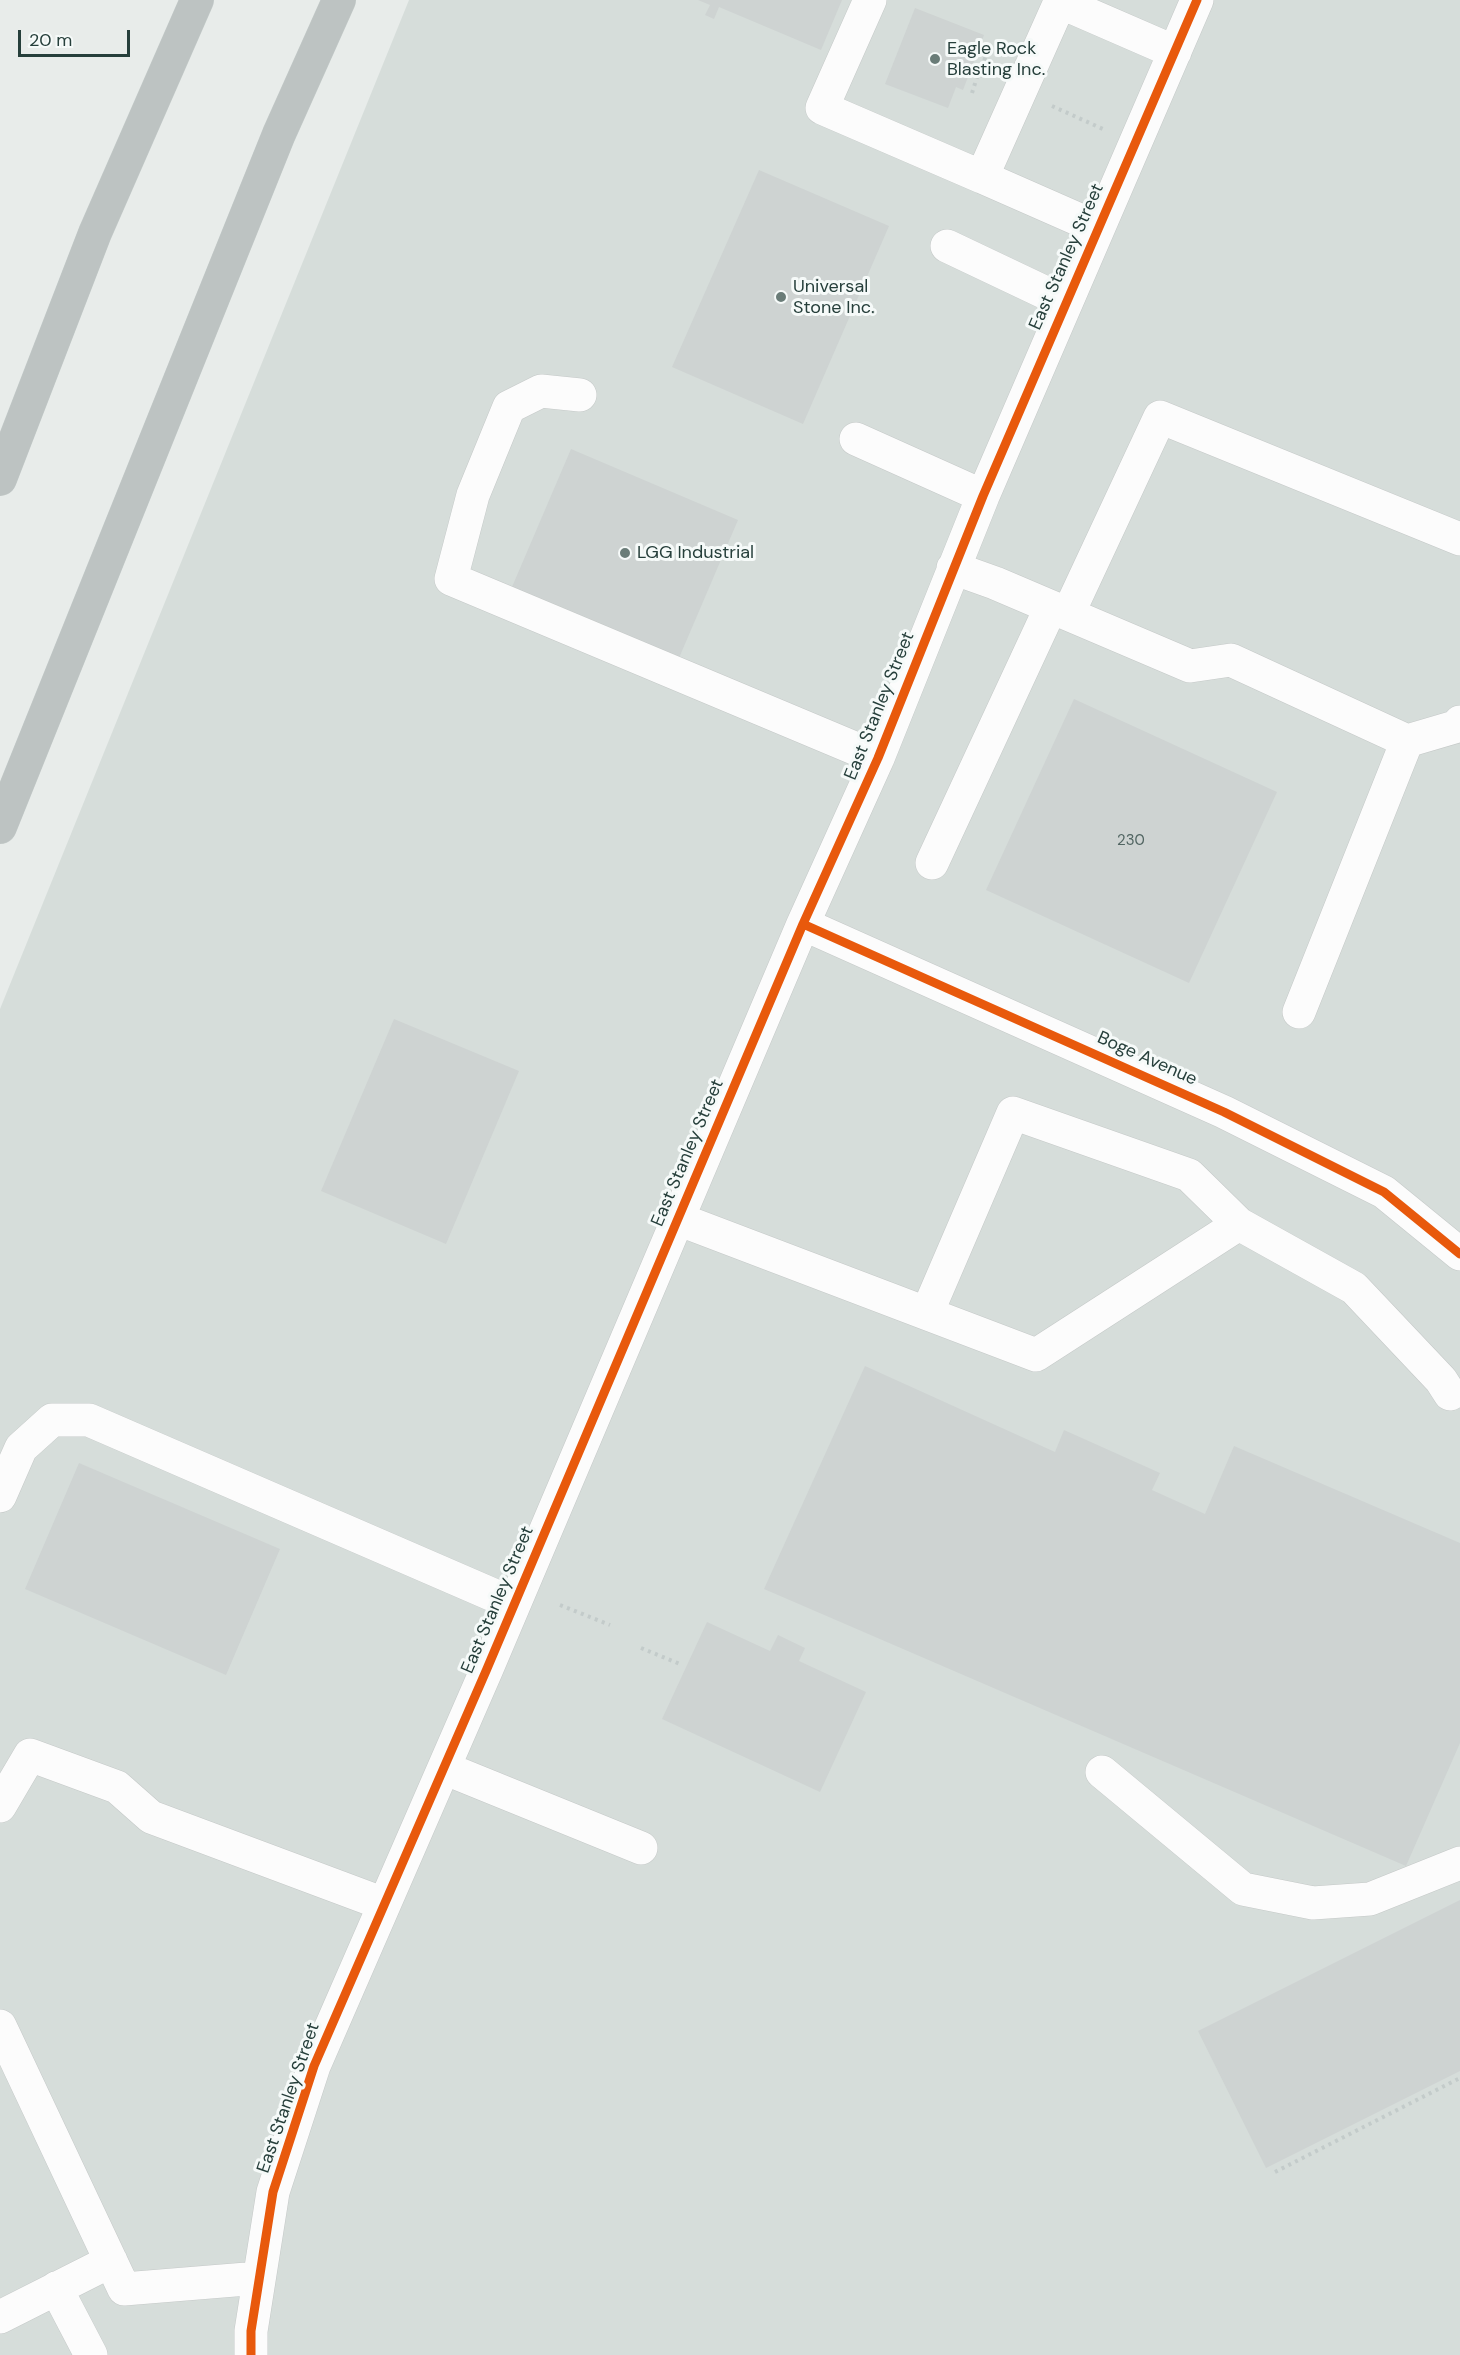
<!DOCTYPE html>
<style>
body{margin:0}
#map{position:relative;width:1460px;height:2355px;overflow:hidden;background:#e8ecea;font-family:"DM Sans",sans-serif}
canvas{display:block}
.scale{position:absolute;left:18px;top:30px;width:112px;height:27px;box-sizing:border-box;border:3px solid #263f3b;border-top:0;padding-left:8px;font-size:18px;line-height:21px;white-space:nowrap;color:#263f3b;-webkit-text-stroke:4px #f6faf9;paint-order:stroke}
</style>
<div id="map">
<canvas width="1460" height="2355"></canvas>
<div class="scale">20 m</div>
</div>
<script>
const g = document.querySelector('canvas').getContext('2d');
g.lineJoin = 'round';
function fill(path, color) { g.fillStyle = color; g.fill(path, 'evenodd'); }
const shape = rows => new Path2D(rows.map(r => 'M' + r).join(''));
function stroke(path, color, width, dash) { g.strokeStyle = color; g.lineWidth = width; g.lineCap = dash ? 'butt' : 'round'; g.setLineDash(dash || []); g.stroke(path); }
function label(font, color, halo, rows, align = 'center') {
  g.font = font + ' "DM Sans",sans-serif'; g.lineWidth = 6; g.setLineDash([]); g.textBaseline = 'middle'; g.strokeStyle = halo; g.fillStyle = color; for (const [text, x, y, turn = 0] of rows) {
    g.save(); g.translate(x, y); g.rotate((+turn || 0) * Math.PI / 180); g.textAlign = isNaN(turn) ? turn : align; if (halo) g.strokeText(text, 0, 0); g.fillText(text, 0, 0); g.restore();
  }
}
const built = shape([
 [409,0,1460,0,1460,2355,0,2355,0,1009]
]);
const building = shape([
 [698,0,842,0,821,50,719,7,714,19,705,15,710,5],
 [915,8,984,35,963,90,956,87,948,108,885,84],
 [759,170,889,226,803,424,672,367],
 [571,449,738,520,679,658,512,587],
 [1074,699,1277,792,1189,983,986,890],
 [394,1019,519,1071,446,1244,321,1191],
 [865,1366,1055,1452,1064,1430,1160,1473,1152,1490,1205,1514,1234,1446,1460,1543,1460,1743,1406,1866,764,1589],
 [79,1463,280,1549,226,1675,25,1589],
 [707,1622,770,1651,778,1635,805,1648,799,1661,866,1692,820,1792,662,1719],
 [1460,1900,1460,2071,1266,2168,1198,2031]
]);
const path = shape([
 [978,74,990,47],
 [972,93,978,74,986,77],
 [1052,106,1103,129],
 [560,1605,610,1625],
 [641,1648,680,1664],
 [1275,2172,1460,2078]
]);
const minor = shape([
 [870,0,822,108,982,177],
 [1098,228,982,177,1060,2,1175,52],
 [947,246,1065,302],
 [580,395,541,391,509,407,473,495,451,579,878,758],
 [856,439,983,496],
 [953,568,995,583,1190,666,1231,660,1407,741,1299,1012],
 [1068,614,1160,417,1460,539],
 [1407,741,1458,726,1460,722],
 [932,863,1051,607],
 [803,924,1224,1112,1384,1192,1460,1254],
 [678,1219,1036,1355,1239,1224,1354,1288,1441,1380,1450,1394],
 [927,1313,1013,1113,1189,1175,1239,1224],
 [0,1496,21,1448,52,1420,89,1420,514,1604],
 [444,1768,641,1848],
 [1102,1772,1243,1889,1313,1903,1370,1899,1460,1863],
 [0,1806,30,1755,117,1787,151,1817,384,1904],
 [0,2026,124,2289,259,2278],
 [56,2288,91,2355],
 [0,2317,111,2261],
 [251,2355,251,2331,273,2192,314,2066,486,1671,803,924,878,758,983,496,1197,0]
]);
const highway = shape([
 [0,479,95,233,197,0],
 [0,827,279,134,339,0]
]);
const cycleway = shape([
 [803,924,1224,1112,1384,1192,1460,1254],
 [251,2355,251,2331,273,2192,314,2066,486,1671,803,924,878,758,983,496,1197,0]
]);
const markers = [
 [935,59,6,"#6a7c78"],
 [781,297,6,"#6a7c78"],
 [625,553,6,"#6a7c78"]
];
const numberNames = [
 ["230",1131,841]
];
const poiNames = [
 ["Eagle Rock",947,49],
 ["Blasting Inc.",947,70],
 ["Universal",793,287],
 ["Stone Inc.",793,308],
 ["LGG Industrial",637,553]
];
const streetNames = [
 ["East Stanley Street",1067,257,-66],
 ["East Stanley Street",880,706,-68],
 ["Boge Avenue",1147,1059,24],
 ["East Stanley Street",688,1153,-67],
 ["East Stanley Street",498,1600,-67],
 ["East Stanley Street",289,2098,-71]
];
fill(built, '#d6ddda');
fill(building, '#ced3d2');
stroke(minor, '#c5c9c8', 34);
stroke(highway, '#c3cac9', 34);
stroke(path, '#c3cbca', 4, [3, 4.5]);
stroke(minor, '#fcfcfc', 33);
stroke(highway, '#bdc3c2', 33);
stroke(cycleway, '#e8590c', 9);
for (const [x, y, r, color] of markers) { const dot = new Path2D(); dot.arc(x, y, r, 0, 2 * Math.PI); g.fillStyle = color; g.fill(dot); stroke(dot, '#f6faf9', 2); }
label('15px', '#516562', null, numberNames);
label('18px', '#263f3b', '#f6faf9', poiNames, 'left');
label('18px', '#263f3b', '#f6faf9', streetNames);
</script>
